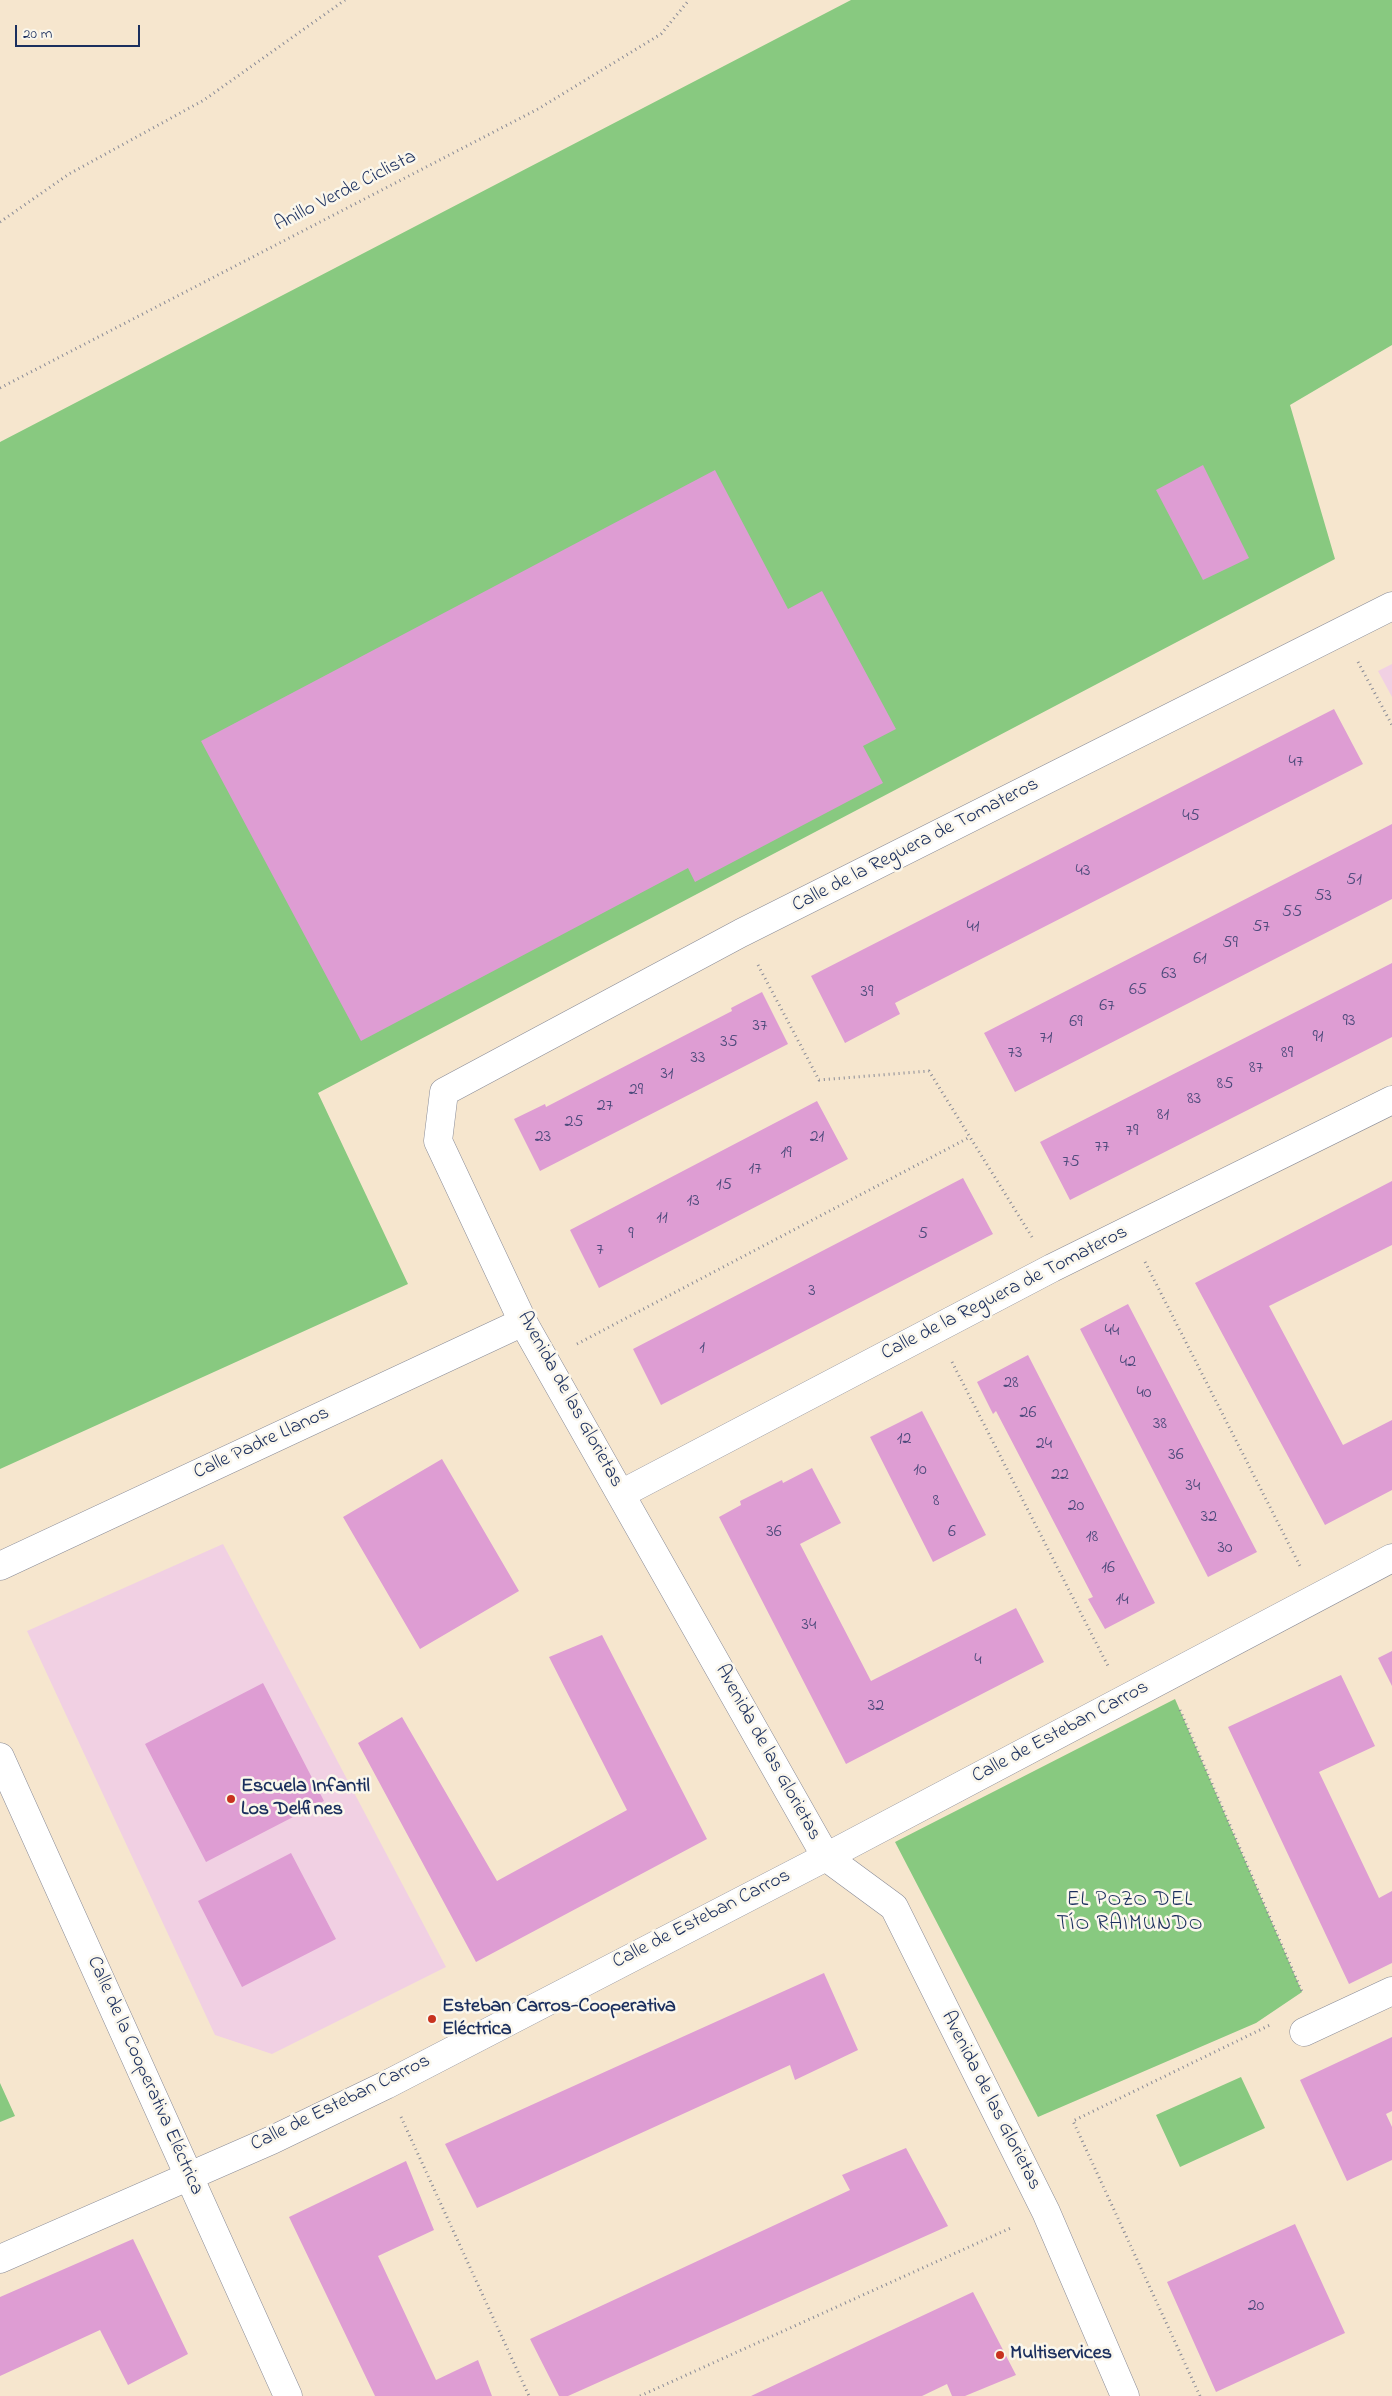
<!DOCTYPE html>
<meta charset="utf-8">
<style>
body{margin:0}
#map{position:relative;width:1392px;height:2396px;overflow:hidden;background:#f6e6ce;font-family:"Indie Flower",sans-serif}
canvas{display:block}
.scale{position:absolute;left:15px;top:25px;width:125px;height:22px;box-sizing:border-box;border:2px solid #1b2f5e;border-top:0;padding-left:6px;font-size:15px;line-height:18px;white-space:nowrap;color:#1b2f5e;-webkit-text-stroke:4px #fbf7ec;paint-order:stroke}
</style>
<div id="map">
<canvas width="1392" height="2396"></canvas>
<div class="scale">20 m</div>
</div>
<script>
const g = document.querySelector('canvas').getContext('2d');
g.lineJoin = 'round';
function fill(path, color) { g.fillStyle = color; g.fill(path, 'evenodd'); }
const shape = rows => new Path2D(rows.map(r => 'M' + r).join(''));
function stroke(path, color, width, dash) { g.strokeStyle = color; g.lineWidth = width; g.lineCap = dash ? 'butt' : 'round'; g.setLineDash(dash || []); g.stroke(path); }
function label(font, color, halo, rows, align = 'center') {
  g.font = font + ' "Indie Flower",sans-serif'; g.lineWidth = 5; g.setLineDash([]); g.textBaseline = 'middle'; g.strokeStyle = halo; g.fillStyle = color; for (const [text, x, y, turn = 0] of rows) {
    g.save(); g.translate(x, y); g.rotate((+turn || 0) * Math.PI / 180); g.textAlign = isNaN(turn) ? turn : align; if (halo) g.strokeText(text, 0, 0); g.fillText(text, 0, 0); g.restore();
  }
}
const built = shape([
 [1392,664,1392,697,1378,671],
 [223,1544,446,1967,272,2054,215,2035,27,1631]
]);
const green = shape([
 [851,0,1392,0,1392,345,1290,405,1335,559,318,1093,408,1284,0,1469,0,442],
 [1175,1699,1302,1992,1256,2023,1038,2117,895,1842],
 [1241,2077,1265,2128,1180,2167,1156,2115],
 [0,2083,15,2116,0,2122]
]);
const building = shape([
 [1203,465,1249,558,1203,580,1156,490],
 [715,470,788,609,822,591,896,729,863,746,883,783,695,882,688,868,361,1041,201,741],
 [1334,709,1363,764,895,1003,900,1014,845,1043,811,976],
 [1392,824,1392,899,1015,1092,984,1033],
 [1392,963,1392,1037,1070,1200,1040,1142],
 [762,992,788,1044,540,1171,514,1119,545,1104,546,1107,732,1011,731,1008],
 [817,1101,848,1159,599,1288,570,1230],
 [963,1178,993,1234,661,1405,633,1349],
 [1392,1181,1392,1245,1269,1306,1343,1445,1392,1420,1392,1490,1325,1525,1195,1283],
 [1128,1304,1257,1552,1208,1577,1080,1329],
 [1028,1355,1155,1603,1105,1629,1088,1599,1093,1597,996,1411,993,1414,977,1382],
 [922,1411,986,1535,933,1562,870,1437],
 [442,1459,519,1591,420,1649,343,1517],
 [812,1468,841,1523,800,1544,871,1681,1016,1608,1044,1662,846,1764,719,1517,741,1505,740,1501,782,1480,783,1483],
 [602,1635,707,1839,476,1962,358,1743,402,1717,497,1881,627,1810,549,1657],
 [1392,1651,1392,1686,1378,1658],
 [1341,1675,1375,1746,1319,1772,1379,1898,1392,1891,1392,1963,1349,1984,1228,1727],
 [263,1683,324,1801,206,1862,145,1744],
 [291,1853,336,1939,242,1987,198,1901],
 [824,1973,858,2050,795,2080,790,2065,477,2208,445,2144],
 [1392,2037,1392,2111,1386,2114,1392,2127,1392,2160,1347,2181,1300,2080],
 [906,2148,948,2226,568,2396,559,2396,530,2339,850,2190,842,2175],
 [406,2161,434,2230,378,2256,436,2380,478,2360,492,2396,375,2396,289,2217],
 [1295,2224,1345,2333,1216,2392,1167,2282],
 [133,2239,188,2354,128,2385,100,2330,0,2376,0,2297],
 [973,2292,1016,2375,965,2396,952,2396,947,2384,922,2396,751,2396]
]);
const path = shape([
 [0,222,69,174,204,100,345,0],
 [0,388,538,109,661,34,689,0],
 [1358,662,1392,725],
 [758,965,819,1080,929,1071,1032,1237],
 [1145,1262,1300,1566],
 [577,1344,970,1137],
 [952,1362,1109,1668],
 [1180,1710,1303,1994],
 [401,2117,529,2396],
 [640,2396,1013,2227],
 [1200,2396,1073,2121,1270,2025]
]);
const minor = shape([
 [621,1494,1052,1268,1392,1100],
 [0,1566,523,1322],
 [0,1757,288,2396],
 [1304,2032,1392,1991],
 [0,2259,272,2140,386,2085,826,1857,1392,1558],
 [1125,2396,1046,2212,894,1907,826,1857,523,1322,438,1141,444,1092,741,933,1392,606]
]);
const markers = [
 [231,1799,5,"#c8321e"],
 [432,2019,5,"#c8321e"],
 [1000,2355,5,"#c8321e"]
];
const numberNames = [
 ["47",1296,763],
 ["45",1191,817],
 ["43",1083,872],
 ["51",1354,881],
 ["53",1323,897],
 ["55",1292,913],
 ["41",973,928],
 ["57",1261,928],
 ["59",1230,944],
 ["61",1200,960],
 ["63",1169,975],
 ["65",1138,991],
 ["39",867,993],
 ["67",1107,1007],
 ["93",1349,1022],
 ["69",1076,1023],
 ["37",760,1027],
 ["91",1318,1038],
 ["71",1046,1039],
 ["35",729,1043],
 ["73",1015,1054],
 ["89",1287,1054],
 ["33",698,1059],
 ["87",1256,1069],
 ["31",667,1075],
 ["85",1225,1085],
 ["29",636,1091],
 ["83",1194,1100],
 ["27",605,1107],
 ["81",1163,1116],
 ["25",574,1123],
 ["79",1132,1132],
 ["23",543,1138],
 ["21",817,1138],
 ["77",1102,1148],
 ["19",786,1154],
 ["75",1071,1163],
 ["17",755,1170],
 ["15",724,1186],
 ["13",693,1202],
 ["11",662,1219],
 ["9",631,1235],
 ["5",923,1235],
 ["7",600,1251],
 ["3",812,1292],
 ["44",1112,1332],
 ["1",702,1349],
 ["42",1128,1363],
 ["28",1011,1384],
 ["40",1144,1394],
 ["26",1028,1414],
 ["38",1160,1425],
 ["12",904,1440],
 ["24",1044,1445],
 ["36",1176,1456],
 ["10",920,1471],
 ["22",1060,1476],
 ["34",1193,1487],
 ["8",936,1502],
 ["20",1076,1507],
 ["32",1209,1518],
 ["36",774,1533],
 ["6",952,1533],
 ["18",1092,1538],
 ["30",1225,1549],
 ["16",1108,1569],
 ["14",1122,1601],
 ["34",809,1626],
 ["4",978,1661],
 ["32",876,1707],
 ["20",1256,2307]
];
const streetNames = [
 ["Anillo Verde Ciclista",346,192,-27],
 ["Calle de la Reguera de Tomateros",916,846,-27],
 ["Calle de la Reguera de Tomateros",1005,1294,-27],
 ["Avenida de las Glorietas",569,1400,61],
 ["Calle Padre Llanos",262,1444,-25],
 ["Calle de Esteban Carros",1061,1733,-28],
 ["Avenida de las Glorietas",767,1753,61],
 ["Calle de Esteban Carros",702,1920,-27],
 ["Calle de la Cooperativa Eléctrica",144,2076,66],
 ["Avenida de las Glorietas",990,2101,63],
 ["Calle de Esteban Carros",341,2104,-26]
];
const poiNames = [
 ["Escuela Infantil",241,1788],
 ["Los Delfines",241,1811],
 ["Esteban Carros-Cooperativa",442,2008],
 ["Eléctrica",442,2031],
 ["Multiservices",1010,2355]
];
const neighbourhoodNames = [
 ["EL POZO DEL",1130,1902],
 ["TÍO RAIMUNDO",1130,1926]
];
fill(built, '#f1d0e3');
fill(green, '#88c980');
fill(building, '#de9dd3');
stroke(minor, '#888a96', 29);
stroke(path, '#888a96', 3, [1, 4]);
stroke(minor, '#fff', 28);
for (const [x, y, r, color] of markers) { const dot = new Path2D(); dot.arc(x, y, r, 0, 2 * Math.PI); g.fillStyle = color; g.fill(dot); stroke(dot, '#fbf7ec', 2); }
label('18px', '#4c4a7b', null, numberNames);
label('20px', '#1b2f5e', '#fbf7ec', streetNames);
label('bold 20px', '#1b2f5e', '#fbf7ec', poiNames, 'left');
g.letterSpacing = '1px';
label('21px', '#1b2f5e', '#fbf7ec', neighbourhoodNames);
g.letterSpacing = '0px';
</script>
